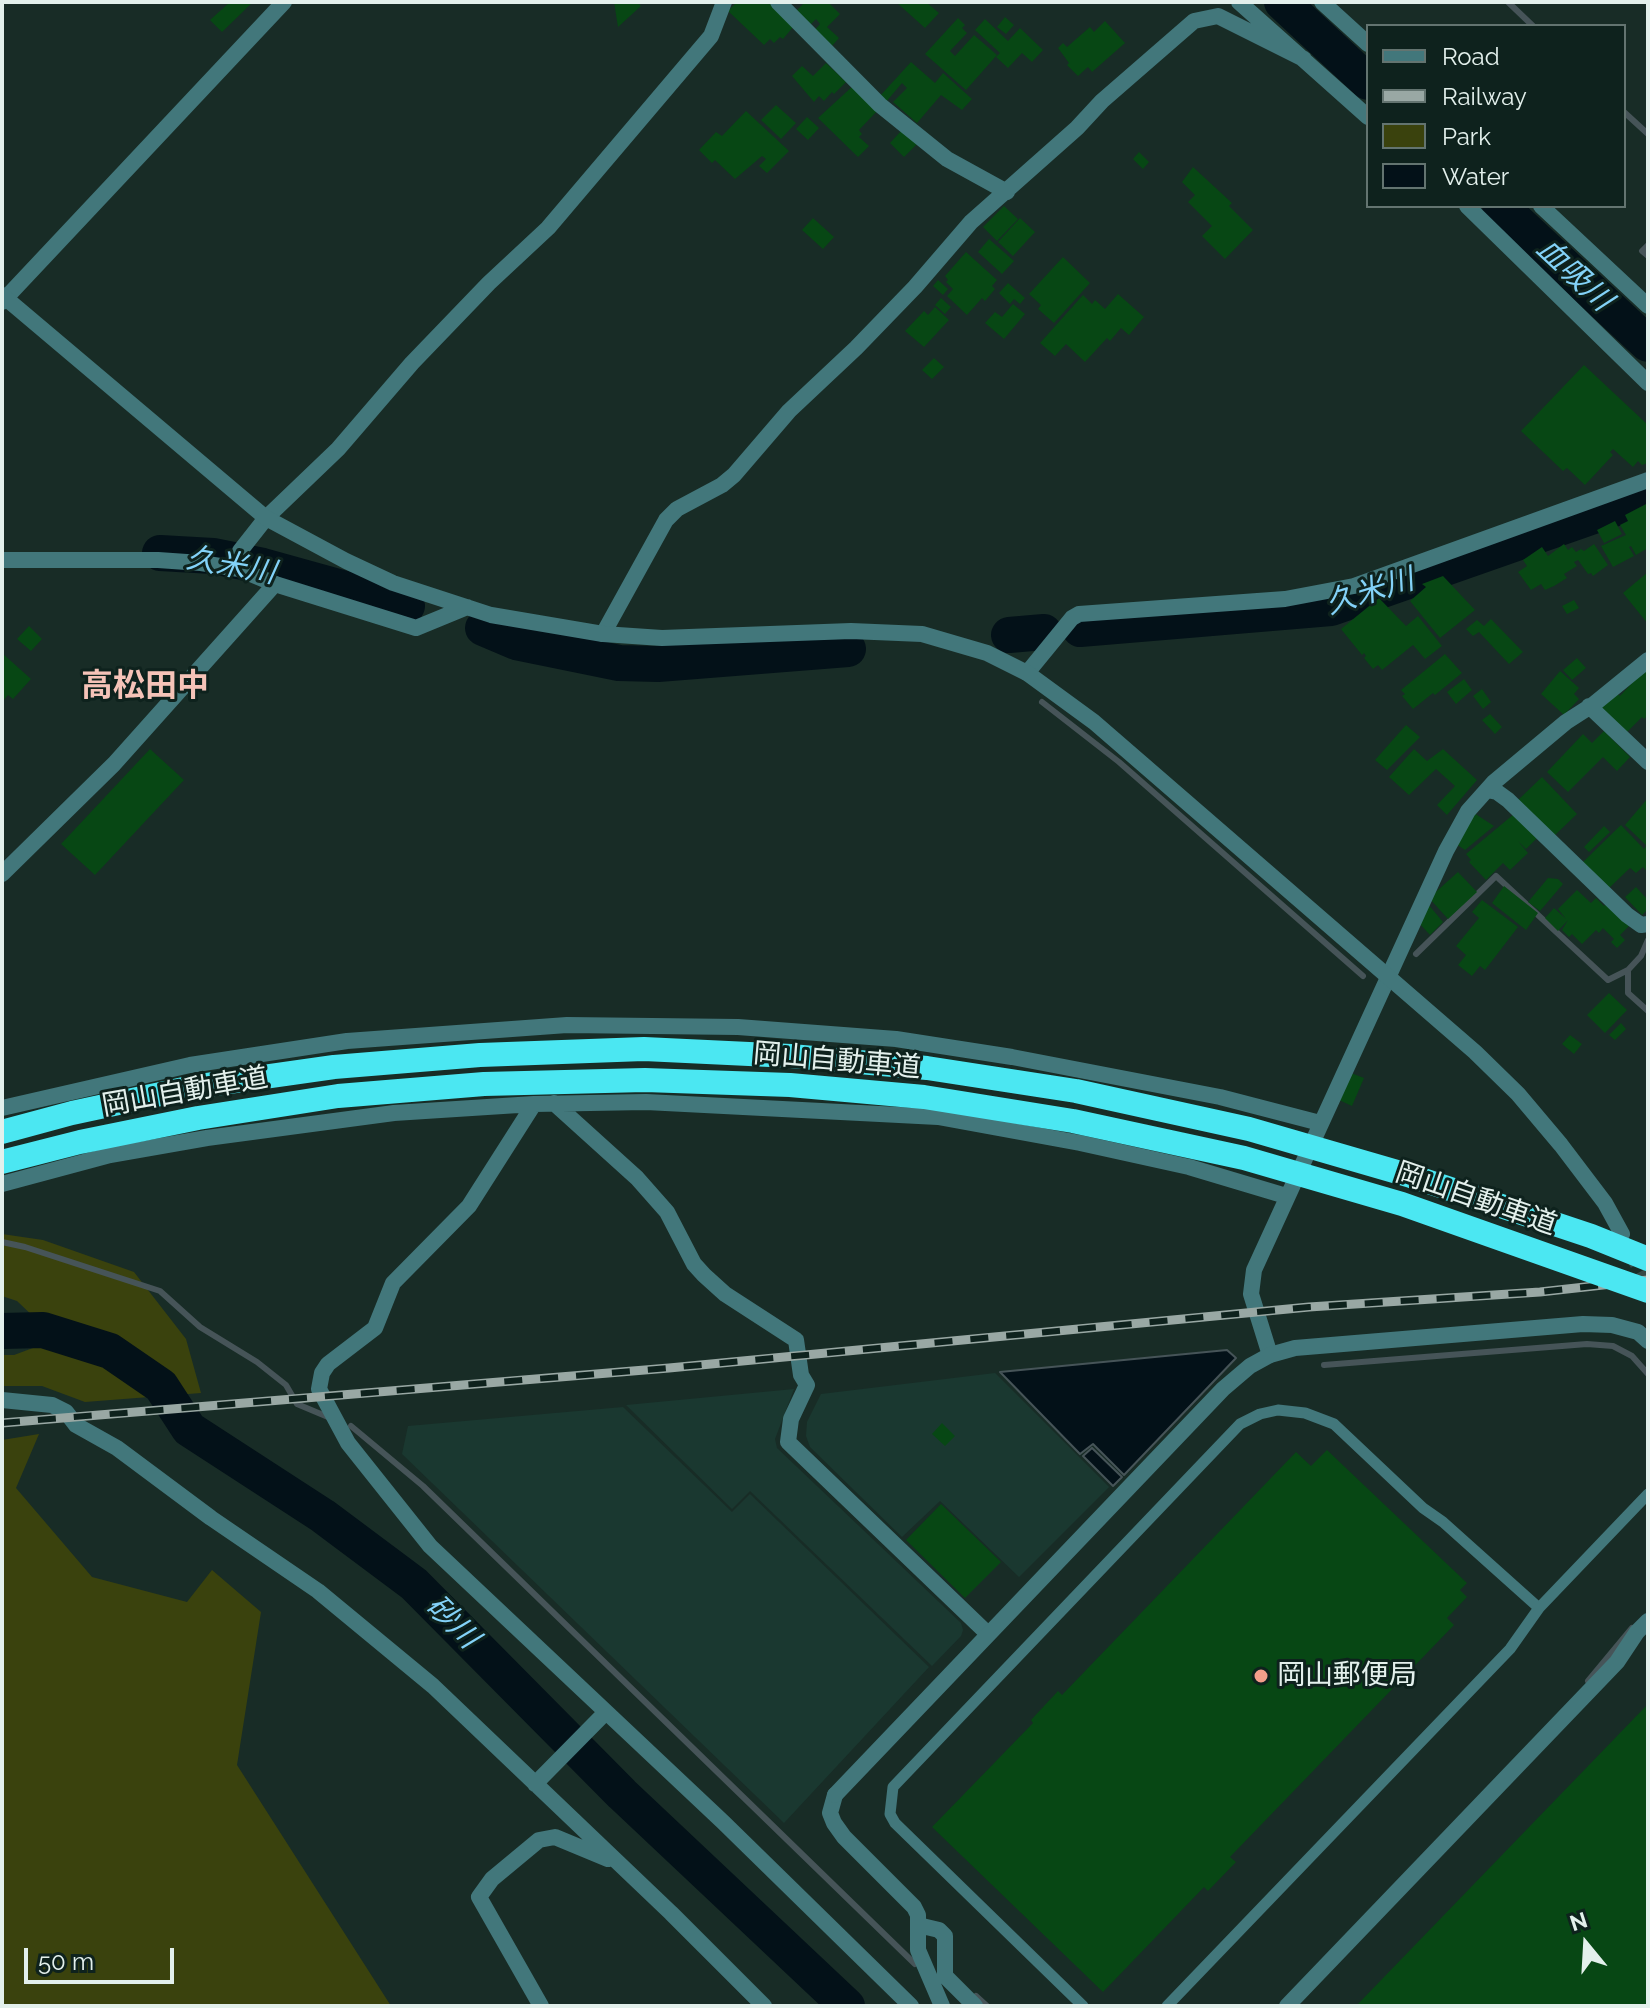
<!DOCTYPE html>
<meta charset="utf-8">
<style>
body{margin:0}
#map{position:relative;width:1650px;height:2008px;overflow:hidden;background:#182c26;font-family:Raleway,sans-serif}
canvas{display:block}
.frame{position:absolute;inset:0;border:4px solid #e3f0ec;pointer-events:none}
.legend{position:absolute;left:1366px;top:24px;width:260px;height:184px;box-sizing:border-box;background:#0e221d;border:2px solid #637470;margin:0;padding:10px 14px;list-style:none;font-size:24px;color:#e3f0ec}
.legend li{display:flex;align-items:center;gap:16px;height:40px}
.legend b{width:40px;border:2px solid #637470}
.north{position:absolute;left:1546px;top:1904px;width:80px;height:80px;-webkit-text-stroke:6px #0e221d;paint-order:stroke;rotate:342deg;font-size:22px;font-weight:700;line-height:32px;text-align:center;color:#e3f0ec}
.north::after{content:'';display:block;margin:auto;width:28px;height:36px;background:#e3f0ec;clip-path:polygon(50% 0,100% 100%,50% 72%,0 100%)}
.scale{position:absolute;left:24px;top:1948px;width:150px;height:36px;box-sizing:border-box;border:4px solid #e3f0ec;border-top:0;padding-left:10px;font-size:24px;line-height:28px;white-space:nowrap;color:#e3f0ec;-webkit-text-stroke:6px #0e221d;paint-order:stroke}
</style>
<div id="map">
<canvas width="1650" height="2008"></canvas>
<div class="frame"></div>
<ul class="legend">
<li><b style="height:10px;background:#42777b"></b>Road</li>
<li><b style="height:10px;background:#99a8a4"></b>Railway</li>
<li><b style="height:22px;background:#3a420d"></b>Park</li>
<li><b style="height:22px;background:#031118"></b>Water</li>
</ul>
<div class="north">N</div>
<div class="scale">50 m</div>
</div>
<script>
const g = document.querySelector('canvas').getContext('2d');
g.lineJoin = 'round';
function fill(path, color) { g.fillStyle = color; g.fill(path, 'evenodd'); }
const shape = rows => new Path2D(rows.map(r => 'M' + r).join(''));
function stroke(path, color, width, dash) { g.strokeStyle = color; g.lineWidth = width; g.lineCap = dash ? 'butt' : 'round'; g.setLineDash(dash || []); g.stroke(path); }
function label(font, color, halo, rows, align = 'center') {
  g.font = font + ' Raleway,"Noto Sans JP",sans-serif'; g.lineWidth = 6; g.setLineDash([]); g.textBaseline = 'middle'; g.strokeStyle = halo; g.fillStyle = color; for (const [text, x, y, turn = 0] of rows) {
    g.save(); g.translate(x, y); g.rotate((+turn || 0) * Math.PI / 180); g.textAlign = isNaN(turn) ? turn : align; if (halo) g.strokeText(text, 0, 0); g.fillText(text, 0, 0); g.restore();
  }
}
const built = shape([
 [995,1373,1109,1487,1019,1577,940,1501,902,1537,810,1447,806,1436,807,1422,821,1394],
 [794,1389,775,1439,777,1448,961,1623,963,1630,961,1636,932,1666,750,1491,732,1509,626,1405],
 [623,1407,732,1512,750,1494,929,1667,784,1823,402,1454,408,1426]
]);
const green = shape([
 [2,1234,43,1240,134,1272,186,1339,201,1393,85,1402,42,1386,2,1386,2,1355,14,1355,49,1342,37,1320,17,1301,2,1296],
 [39,1434,16,1488,92,1577,187,1602,212,1570,261,1612,237,1765,391,2006,2,2006,2,1440]
]);
const water = shape([
 [1227,1350,1236,1358,1124,1475,1093,1444,1080,1454,1000,1372,1227,1350],
 [1092,1448,1122,1477,1113,1486,1083,1456,1092,1448]
]);
const stream = shape([
 [1508,2,1533,26],
 [1624,112,1648,134],
 [1648,245,1642,251,1648,256],
 [1042,702,1119,762,1363,976],
 [1416,954,1496,876,1608,980,1628,970,1641,956,1648,940],
 [1628,970,1628,993,1648,1011],
 [2,1242,25,1247,160,1291,200,1327,257,1362,286,1385,297,1404,328,1417],
 [1324,1365,1587,1344,1613,1346,1632,1356,1648,1374],
 [351,1426,423,1486,915,1964],
 [1588,1681,1632,1628],
 [976,1996,987,2006]
]);
const river = shape([
 [1282,2,1368,82],
 [1500,206,1648,344],
 [160,553,213,556,263,566,407,606],
 [483,628,516,642,619,663,658,664,848,649],
 [1080,629,1331,608,1648,497],
 [1009,635,1044,632],
 [2,1331,43,1330,110,1351,161,1386,189,1429,323,1516,414,1584,622,1794,847,2006]
]);
const building = shape([
 [230,2,253,2,222,32,210,20],
 [614,2,637,2,641,6,618,27],
 [737,2,768,2,794,26,783,39,780,37,774,43,770,39,764,45,728,11],
 [805,2,832,2,830,4,840,14,827,27,839,38,831,47,814,31,820,24,816,19,810,25,796,11],
 [896,2,926,2,939,13,925,28],
 [1005,17,1014,25,1006,34,997,27],
 [958,18,965,25,962,28,967,33,950,51,955,56,974,35,997,55,966,90,925,54],
 [985,19,1008,41,1020,28,1043,50,1032,62,1022,53,1008,68,996,57,1000,53,975,30],
 [1105,21,1125,43,1092,72,1088,67,1078,76,1067,65,1069,63,1058,48,1063,43,1067,47,1090,27,1094,32],
 [911,62,935,83,943,73,972,99,962,110,941,95,917,123,893,102,907,88,902,83,886,102,879,97],
 [826,63,846,82,834,94,832,92,824,101,819,96,814,102,792,76,802,66,813,76],
 [854,85,879,109,859,130,862,134,859,137,869,146,858,157,818,118],
 [776,105,796,123,781,139,761,120],
 [746,111,789,151,767,173,759,166,766,159,762,156,735,179,715,160,712,163,699,150,716,132,722,136],
 [807,117,819,128,808,140,796,129],
 [902,130,917,144,904,157,890,143],
 [1139,152,1149,162,1143,169,1133,159],
 [1193,167,1232,203,1229,206,1253,230,1225,259,1202,236,1212,226,1188,202,1195,195,1182,182],
 [1004,206,1018,219,997,241,983,227],
 [813,218,834,237,823,249,802,230],
 [1020,218,1035,232,1013,256,998,242],
 [989,239,1014,261,1002,274,978,252],
 [966,252,997,280,992,286,995,289,985,301,982,298,967,315,947,296,953,289,946,282,948,280,945,276],
 [1063,257,1090,283,1054,323,1038,309,1041,305,1029,294],
 [938,280,948,289,943,295,933,286],
 [1008,283,1025,298,1020,304,1014,299,1010,304,999,293],
 [1118,294,1144,317,1129,335,1121,328,1110,341,1107,338,1085,362,1066,344,1055,356,1040,343,1083,295,1092,304,1095,300,1105,309],
 [941,298,951,307,945,314,935,305],
 [1013,304,1025,314,1004,339,985,323,995,312,1002,317],
 [935,307,949,320,924,347,905,331,924,311,928,315],
 [934,358,944,367,932,379,922,370],
 [1584,365,1648,425,1648,463,1642,465,1638,461,1633,467,1613,449,1610,452,1613,455,1585,485,1567,468,1563,471,1521,431],
 [1648,503,1648,548,1636,555,1631,546,1629,547,1634,556,1613,567,1601,546,1626,535,1620,525,1628,521,1625,515],
 [1615,521,1622,534,1604,543,1597,530],
 [1564,544,1568,550,1572,547,1576,552,1581,549,1584,551,1594,544,1608,565,1593,576,1591,573,1588,574,1578,560,1574,562,1577,566,1564,574,1567,578,1554,586,1545,590,1541,584,1531,590,1518,572,1527,566,1523,560,1542,547,1548,556],
 [1648,572,1648,624,1623,593],
 [1443,576,1475,610,1440,638,1410,601,1426,587,1422,584],
 [1379,598,1406,626,1418,616,1442,646,1425,659,1413,645,1382,670,1378,665,1373,669,1364,658,1366,656,1364,653,1362,655,1341,629],
 [1574,600,1579,608,1567,614,1562,606],
 [1491,619,1523,652,1509,664,1479,632,1473,636,1466,629,1477,620,1484,626],
 [29,626,42,639,31,651,17,639],
 [2,653,31,679,13,699,8,695,2,702],
 [1445,654,1462,673,1435,695,1433,693,1413,709,1402,696,1405,694,1401,690],
 [1577,658,1586,668,1572,680,1563,670],
 [1646,668,1648,715,1644,719,1642,717,1627,732,1601,708,1616,692,1620,696],
 [1560,671,1579,688,1574,694,1579,699,1564,715,1541,694],
 [1464,679,1472,690,1456,704,1447,692],
 [1482,689,1491,702,1483,709,1473,696],
 [1490,714,1502,727,1495,734,1482,720],
 [1406,725,1420,737,1387,770,1375,760],
 [1604,731,1630,757,1617,771,1603,757,1568,792,1547,772,1583,734,1592,743],
 [150,749,184,780,95,875,61,844],
 [1414,749,1427,761,1443,749,1477,780,1447,815,1437,805,1455,786,1436,769,1409,795,1389,777],
 [1542,777,1577,814,1554,836,1518,800],
 [1648,798,1648,847,1625,825],
 [1474,813,1494,826,1465,850,1456,844],
 [1514,814,1538,837,1526,849,1518,841,1528,853,1510,870,1503,863,1486,880,1469,862,1471,860,1466,854],
 [1621,825,1644,849,1646,846,1648,848,1648,872,1643,867,1636,873,1630,868,1608,889,1583,862],
 [1604,826,1610,832,1589,852,1584,847],
 [1458,872,1477,892,1448,919,1429,898],
 [1548,878,1558,879,1563,884,1540,911,1528,902],
 [1504,886,1538,913,1526,930,1492,903],
 [1636,887,1648,900,1648,909,1642,915,1625,897],
 [1577,890,1591,903,1596,898,1604,906,1606,904,1629,926,1620,935,1625,940,1617,948,1611,942,1614,939,1603,928,1599,933,1596,930,1582,944,1572,934,1569,937,1562,930,1568,920,1558,931,1545,918,1554,908,1566,919,1558,909],
 [1482,900,1518,927,1485,970,1480,966,1472,976,1458,965,1466,955,1456,946,1479,918,1472,912],
 [1428,904,1443,922,1430,935,1419,923],
 [1609,993,1627,1010,1605,1033,1587,1015],
 [1621,1023,1626,1029,1615,1040,1609,1035],
 [1570,1035,1582,1044,1574,1054,1562,1044],
 [1351,1073,1364,1078,1352,1106,1339,1100],
 [942,1423,955,1436,945,1446,932,1434],
 [1327,1450,1467,1583,1460,1590,1467,1597,1447,1618,1454,1625,1230,1857,1236,1862,1208,1891,1204,1887,1103,1992,932,1827,1033,1723,1031,1720,1058,1691,1062,1695,1296,1452,1311,1466],
 [941,1504,1001,1562,965,1598,906,1540],
 [1648,1704,1648,2006,1356,2006]
]);
const tertiaryTunnel = shape([
 [1630,1250,1648,1282]
]);
const service = shape([
 [1083,2006,895,1823,890,1814,893,1787,1240,1424,1260,1414,1278,1410,1305,1413,1334,1424,1423,1508,1443,1522,1539,1608],
 [1167,2006,1510,1649,1539,1608,1648,1494]
]);
const minor = shape([
 [778,2,880,105,947,159,1007,192],
 [1239,2,1368,117],
 [1322,2,1368,44],
 [1467,206,1648,383],
 [1541,206,1648,306],
 [2,302,284,2],
 [2,560,158,560,201,563,239,569,275,584],
 [239,569,240,551,266,518,338,449,412,363,489,283,548,228,711,36,724,2],
 [603,634,666,520,677,509,722,485,734,475,789,411,856,348,915,287,971,222,1077,128,1102,101,1194,21,1218,16,1304,59],
 [1027,673,1072,618,1079,614,1285,599,1354,586,1648,480],
 [1589,706,1648,762],
 [1487,790,1497,792,1508,800,1627,915,1641,925,1648,924],
 [554,1103,637,1178,667,1212,694,1264,704,1275,725,1294,796,1340,801,1375,807,1385,791,1419,788,1442,988,1634],
 [534,1104,469,1206,393,1283,375,1328,328,1364,322,1373,319,1389,348,1443,430,1546,723,1822,911,2006],
 [2,1108,190,1065,347,1041,567,1025,738,1027,896,1039,1012,1057,1220,1097,1320,1123],
 [2,1184,110,1155,207,1138,394,1113,534,1104,646,1102,938,1117,1080,1143,1189,1167,1286,1196],
 [1270,1355,1251,1294,1254,1270,1446,851,1468,811,1493,783,1566,722,1594,704,1648,660],
 [2,1400,52,1405,66,1412,76,1425,117,1448,211,1518,318,1591,433,1686,671,1913,764,2006],
 [535,1784,606,1712],
 [835,1795,830,1813,834,1823,844,1837,914,1907,918,1915,918,1950,942,2006],
 [918,1925,939,1930,945,1936,945,1976,975,2006],
 [541,2006,479,1897,492,1879,539,1840,555,1837,608,1859],
 [1287,2006,1617,1662,1637,1632,1648,1621]
]);
const tertiary = shape([
 [2,295,266,518,346,561,393,583,491,615,603,634,662,638,851,631,922,634,987,653,1027,673,1094,722,1475,1052,1518,1094,1561,1145,1605,1203,1622,1234],
 [2,874,114,764,275,584,416,628,467,607],
 [835,1795,1223,1389,1250,1366,1270,1355,1295,1348,1583,1324,1612,1325,1638,1332,1648,1341]
]);
const rail = shape([
 [2,1423,669,1368,1309,1307,1540,1292,1648,1280]
]);
const motorwayBridge = shape([
 [2,1132,72,1113,193,1087,334,1067,480,1055,644,1049,791,1056,927,1068,1076,1091,1249,1129,1411,1176,1591,1236,1648,1259],
 [2,1162,80,1142,198,1118,338,1096,484,1084,645,1080,790,1085,924,1097,1073,1121,1244,1158,1402,1204,1648,1291]
]);
const markers = [
 [1261,1676,8,"#f49e8a"]
];
const streetNames = [
 ["岡山自動車道",837,1061,5],
 ["岡山自動車道",185,1092,-10],
 ["岡山自動車道",1476,1199,19]
];
const poiNames = [
 ["岡山郵便局",1277,1676]
];
const waterNames = [
 ["血吸川",1574,275,43],
 ["久米川",231,566,10],
 ["久米川",1370,592,-17],
 ["砂川",452,1622,45]
];
const quarterNames = [
 ["高松田中",145,686]
];
fill(built, '#1a3830');
fill(green, '#3a420d');
fill(water, '#031118');
stroke(water, '#465458', 2);
stroke(stream, '#465458', 6);
stroke(river, '#031118', 36);
fill(building, '#074714');
stroke(tertiaryTunnel, '#364944', 16, [16, 8]);
stroke(service, '#42777b', 11);
stroke(minor, '#42777b', 16);
stroke(tertiary, '#42777b', 16);
stroke(rail, '#99a8a4', 9);
stroke(rail, '#0e221d', 6, [18]);
stroke(motorwayBridge, '#4be7f2', 24);
for (const [x, y, r, color] of markers) { const dot = new Path2D(); dot.arc(x, y, r, 0, 2 * Math.PI); g.fillStyle = color; g.fill(dot); stroke(dot, '#0e221d', 3); }
label('28px', '#e3f0ec', '#0e221d', streetNames);
label('28px', '#e3f0ec', '#0e221d', poiNames, 'left');
label('italic 30px', '#83d2f8', '#0e221d', waterNames);
label('bold 32px', '#f5c3b8', '#0e221d', quarterNames);
</script>
